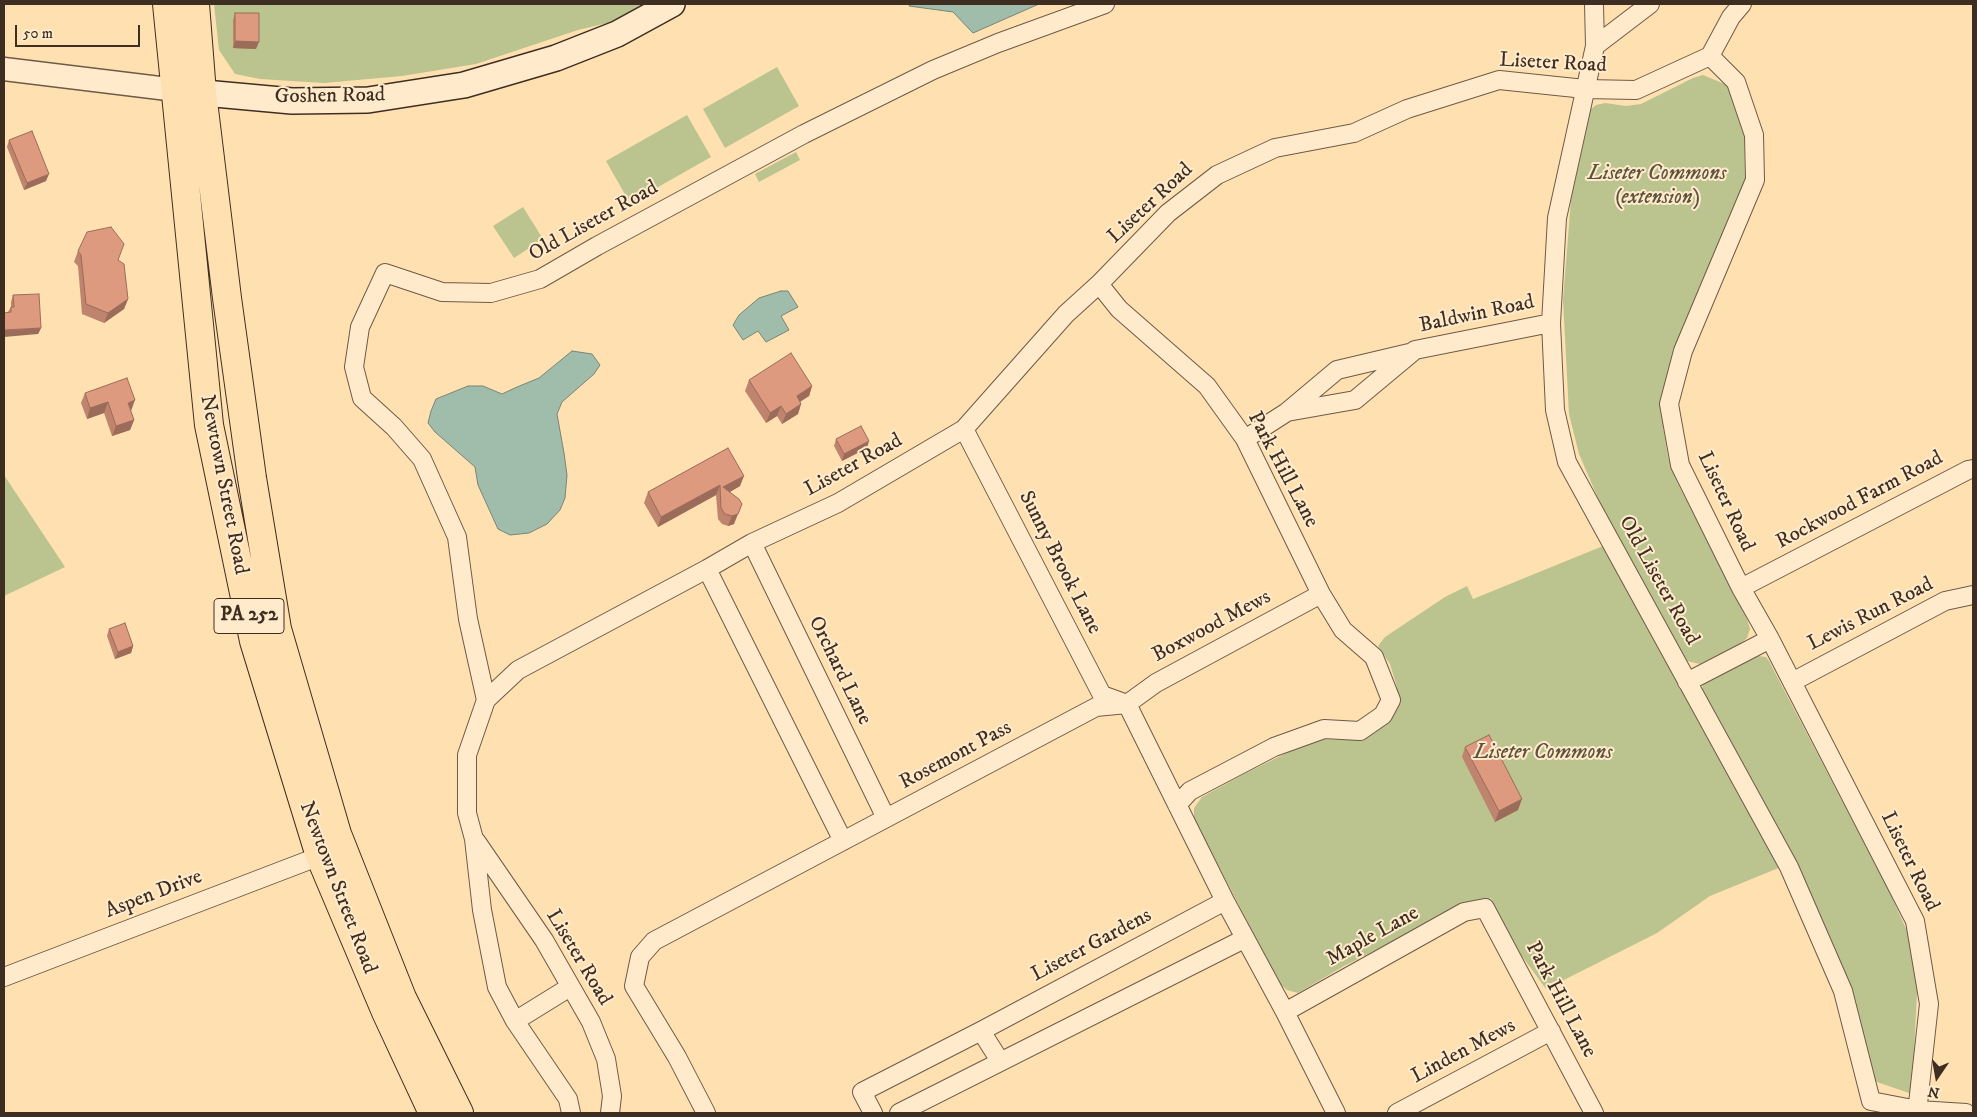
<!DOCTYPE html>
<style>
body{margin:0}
#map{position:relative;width:1977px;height:1117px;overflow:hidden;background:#ffe0b1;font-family:"IM FELL DW Pica",serif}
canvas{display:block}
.frame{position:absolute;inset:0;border:5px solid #3e2e22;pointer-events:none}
.north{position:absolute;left:1912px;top:1052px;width:50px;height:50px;-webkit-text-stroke:4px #ffebcc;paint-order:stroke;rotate:192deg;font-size:14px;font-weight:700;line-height:20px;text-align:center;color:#3e2e22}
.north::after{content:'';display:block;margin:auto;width:18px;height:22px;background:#3e2e22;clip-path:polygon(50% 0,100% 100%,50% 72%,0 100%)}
.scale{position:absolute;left:15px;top:25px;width:125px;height:22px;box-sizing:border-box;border:2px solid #3e2e22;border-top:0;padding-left:6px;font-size:15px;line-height:18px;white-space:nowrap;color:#3e2e22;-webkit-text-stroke:4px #ffebcc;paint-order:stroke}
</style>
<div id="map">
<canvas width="1977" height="1117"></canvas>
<div class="frame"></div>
<div class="north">N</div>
<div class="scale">50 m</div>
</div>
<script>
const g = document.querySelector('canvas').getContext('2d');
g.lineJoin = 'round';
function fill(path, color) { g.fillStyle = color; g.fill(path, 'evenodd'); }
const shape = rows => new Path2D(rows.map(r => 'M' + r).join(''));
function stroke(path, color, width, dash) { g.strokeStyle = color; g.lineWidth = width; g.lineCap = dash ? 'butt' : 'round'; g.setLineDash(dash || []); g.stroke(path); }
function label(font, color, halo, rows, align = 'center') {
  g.font = font + ' "IM FELL DW Pica",serif'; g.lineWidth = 4; g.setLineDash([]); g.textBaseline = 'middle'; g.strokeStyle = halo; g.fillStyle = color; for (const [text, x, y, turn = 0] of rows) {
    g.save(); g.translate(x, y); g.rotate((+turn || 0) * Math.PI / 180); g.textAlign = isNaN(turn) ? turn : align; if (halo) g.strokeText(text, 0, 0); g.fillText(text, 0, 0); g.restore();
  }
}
const green = shape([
 [214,4,656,4,641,15,578,30,476,64,402,76,324,83,260,79,235,74,219,50],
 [777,67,799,106,725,148,703,109],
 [1703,75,1727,85,1733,98,1744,129,1745,180,1663,412,1663,426,1668,457,1677,482,1747,619,1750,629,1747,638,1740,644,1700,664,1687,661,1674,643,1607,519,1579,454,1569,414,1563,300,1571,200,1591,109,1596,105,1605,103,1626,106,1641,104,1693,78],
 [687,115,711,157,630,203,606,161],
 [796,152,800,160,759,182,755,174],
 [523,207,543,239,514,258,493,226],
 [4,475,65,567,4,596],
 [1603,546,1781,867,1710,896,1657,933,1546,989,1500,926,1491,898,1412,932,1344,966,1298,993,1287,990,1279,983,1194,818,1194,808,1202,797,1244,774,1315,739,1359,740,1385,725,1397,709,1397,687,1390,664,1378,646,1385,637,1445,597,1467,586,1473,599],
 [1751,655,1766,657,1769,661,1890,893,1907,931,1913,952,1917,992,1912,1094,1871,1080,1853,1009,1701,695,1703,684,1707,679]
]);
const water = shape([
 [910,4,1039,4,973,33,953,12,909,6,910,4],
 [781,291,788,291,798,307,781,316,789,330,766,342,758,331,743,340,733,325,739,315,759,298,781,291],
 [572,351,592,354,600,365,594,374,562,402,557,414,564,453,567,475,565,498,560,510,547,524,529,533,510,535,498,529,478,485,475,467,435,432,428,423,431,411,436,399,468,386,483,386,502,394,517,387,539,378,572,351]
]);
const minor = shape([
 [1594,4,1595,46,1557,218,1551,323,1555,410,1567,462,1789,867,1843,991,1871,1101,1918,1110,1966,1113],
 [1595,46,1650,4],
 [1710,56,1736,82,1754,135,1755,180,1683,351,1669,404,1680,465,1741,588,1770,639,1915,921,1929,1004,1917,1113],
 [1710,56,1731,17,1742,4],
 [1099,284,1119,309,1207,386,1245,439,1321,594,1343,630,1374,657,1391,700,1383,715,1360,731,1324,729,1274,747,1190,791,1177,805],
 [1287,412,1355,400,1415,350,1551,323],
 [964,429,1102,695,1124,703],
 [1245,439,1287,412,1337,370,1409,353],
 [752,543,886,818],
 [707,569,843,841],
 [1741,588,1968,470,1973,469],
 [1687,682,1770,639],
 [1792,682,1945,601,1973,595],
 [486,700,468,619,457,537,422,459,394,427,362,398,354,367,360,327,385,273,442,292,491,293,540,279,597,246,804,134,933,70,998,43,1105,4],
 [1127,704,1225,901,1285,1012,1336,1113],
 [1127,704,1156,683,1321,594],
 [476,841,544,940,591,1022,606,1059,612,1096,610,1113],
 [4,977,320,856],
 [1285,1012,1464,912,1485,908,1594,1113],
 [515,1021,570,987],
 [981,1031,1000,1061],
 [571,1113,568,1099,515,1021,497,987,482,910,474,839,467,813,467,755,486,700,518,670,707,569,752,543,838,503,964,429,1066,314,1099,284,1168,213,1217,175,1275,148,1354,133,1407,109,1499,80,1585,89,1636,90,1710,56],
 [706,1113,677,1057,634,986,640,957,654,941,1096,707,1127,704],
 [873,1113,862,1092,981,1031,1225,901],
 [899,1113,1244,939],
 [1397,1113,1551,1031]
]);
const tertiary = shape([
 [4,69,176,90]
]);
const secondary = shape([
 [182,91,292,101,368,100,464,85,556,58,617,34,672,4]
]);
const primary = shape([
 [167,4,209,425,254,641,320,856,386,1012,433,1113],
 [195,4,202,93,227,298,252,478,277,629,337,834,402,998,459,1113]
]);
const wall = shape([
 [235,13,256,49,233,48,233,20],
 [9,140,46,181,24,190,7,147],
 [78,251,128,299,124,309,104,323,82,314,78,266,74,262],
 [13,295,41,328,38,334,8,312,11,307,11,302],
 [749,380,812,386,809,396,800,402,801,404,798,414,782,424,777,416,766,423,745,391],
 [85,393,131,411,134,420,130,430,112,436,104,413,87,419,81,403],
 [836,439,867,448,842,461,834,446],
 [728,448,740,486,730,492,734,524,728,526,722,524,718,519,716,495,658,527,644,503,648,492],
 [109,629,133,646,131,653,115,659,107,636],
 [1465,747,1518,810,1495,822,1462,757]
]);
const shadedWall = shape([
 [235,41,259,42,256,49,233,48],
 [49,174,46,181,24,190,27,183],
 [128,299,124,309,104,323,108,313],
 [41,328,38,334,4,337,4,330],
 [812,386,809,396,793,406,797,396],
 [135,400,131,411,128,403],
 [108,402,104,413,87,419,90,408],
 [801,404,798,414,782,424,786,414],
 [781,406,777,416,766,423,770,413],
 [134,420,130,430,112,436,116,426],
 [869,441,867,448,842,461,844,454],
 [744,476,740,486,721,497,723,487],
 [720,485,716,495,658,527,661,517],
 [742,504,734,524,728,526,732,516],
 [133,646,131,653,115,659,118,652],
 [1522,799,1518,810,1495,822,1499,811]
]);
const building = shape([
 [235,13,259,13,259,42,235,41,235,13],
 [32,131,49,174,27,183,9,140,32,131],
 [111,227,124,244,118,260,124,264,128,299,108,313,86,304,81,255,78,251,87,232,111,227],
 [39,294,41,328,4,330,4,313,11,312,11,307,14,307,13,295,39,294],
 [791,353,812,386,797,396,801,404,786,414,781,406,770,413,749,380,791,353],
 [127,378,135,400,128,403,134,420,116,426,108,402,90,408,85,393,127,378],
 [861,426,869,441,844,454,836,439,861,426],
 [728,448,744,476,723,487,739,499,742,504,738,514,732,516,725,514,721,508,720,485,661,517,648,492,728,448],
 [125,623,133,646,118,652,109,629,125,623],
 [1489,735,1522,799,1499,811,1465,747,1489,735]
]);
const shields = [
 [249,616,70]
];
const shieldNames = [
 ["PA 252",249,616]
];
const streetNames = [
 ["Liseter Road",1553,64,3],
 ["Goshen Road",330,97,-1],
 ["Liseter Road",1151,204,-43],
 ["Old Liseter Road",594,222,-29],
 ["Baldwin Road",1477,315,-12],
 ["Liseter Road",854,466,-29],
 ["Park Hill Lane",1282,470,62],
 ["Newtown Street Road",223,485,79],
 ["Rockwood Farm Road",1860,501,-28],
 ["Liseter Road",1725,502,65],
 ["Sunny Brook Lane",1059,563,63],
 ["Old Liseter Road",1658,581,61],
 ["Lewis Run Road",1871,615,-27],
 ["Boxwood Mews",1212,627,-28],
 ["Orchard Lane",839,671,64],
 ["Rosemont Pass",956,756,-28],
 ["Liseter Road",1909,862,64],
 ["Newtown Street Road",337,888,69],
 ["Aspen Drive",154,895,-21],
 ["Maple Lane",1373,937,-29],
 ["Liseter Gardens",1092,946,-28],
 ["Liseter Road",578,958,59],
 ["Park Hill Lane",1560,1000,62],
 ["Linden Mews",1464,1052,-28]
];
const parkNames = [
 ["Liseter Commons",1657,175],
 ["(extension)",1657,199],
 ["Liseter Commons",1543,754]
];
fill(green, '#bbc38f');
fill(water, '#a0bdac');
stroke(water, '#798475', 1);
stroke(minor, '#6e5a46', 20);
stroke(tertiary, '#6e5a46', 25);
stroke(secondary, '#3e2e22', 28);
stroke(primary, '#3e2e22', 30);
stroke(minor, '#ffebcc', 18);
stroke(tertiary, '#ffebcc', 22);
stroke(secondary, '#ffebcc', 25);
stroke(primary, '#ffe0b1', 28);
fill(wall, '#be846d');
fill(shadedWall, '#9b6c59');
fill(building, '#dd9a7f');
stroke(building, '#9b6c59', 1);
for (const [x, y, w] of shields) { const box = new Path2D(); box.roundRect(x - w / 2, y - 17.5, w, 35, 4); g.fillStyle = '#ffebcc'; g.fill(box); stroke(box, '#3e2e22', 1); }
label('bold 20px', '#3e2e22', null, shieldNames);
label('21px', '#3e2e22', '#ffebcc', streetNames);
label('italic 21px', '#5d533d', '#ffebcc', parkNames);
</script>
